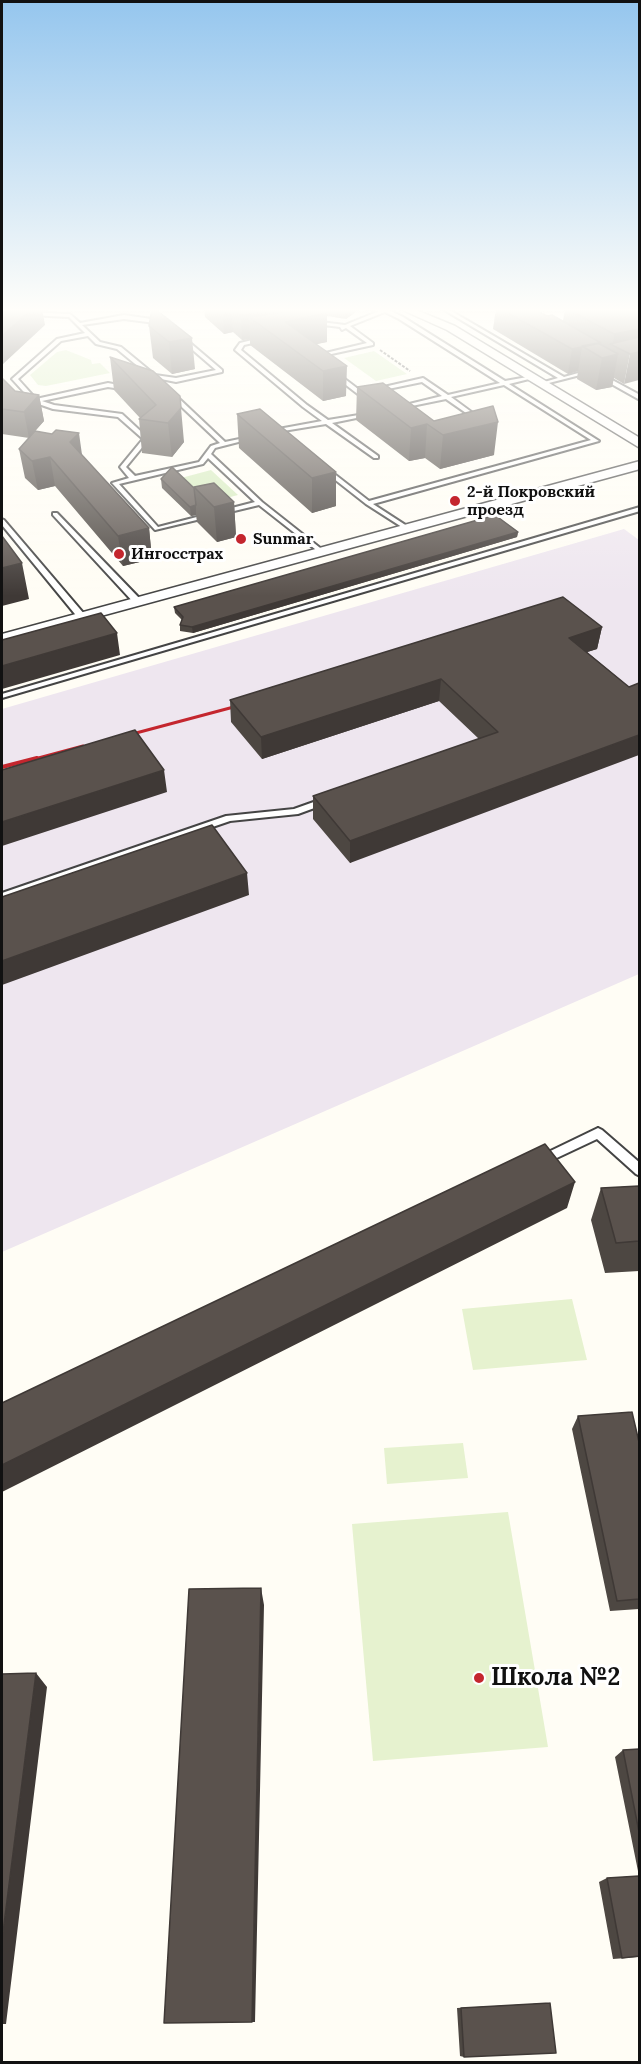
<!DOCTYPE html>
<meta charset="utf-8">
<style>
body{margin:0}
#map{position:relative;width:641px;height:2064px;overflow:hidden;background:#fffdf5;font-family:Lora,serif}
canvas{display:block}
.frame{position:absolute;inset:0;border:3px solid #111;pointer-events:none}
</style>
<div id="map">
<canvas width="641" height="2064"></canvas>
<div class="frame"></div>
</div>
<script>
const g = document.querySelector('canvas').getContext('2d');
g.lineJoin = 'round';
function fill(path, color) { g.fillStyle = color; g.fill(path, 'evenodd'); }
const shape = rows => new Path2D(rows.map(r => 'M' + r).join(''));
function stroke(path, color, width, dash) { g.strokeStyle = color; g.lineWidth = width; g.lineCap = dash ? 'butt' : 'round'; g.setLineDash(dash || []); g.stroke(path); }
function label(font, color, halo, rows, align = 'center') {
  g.font = font + ' Lora,serif'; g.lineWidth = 6; g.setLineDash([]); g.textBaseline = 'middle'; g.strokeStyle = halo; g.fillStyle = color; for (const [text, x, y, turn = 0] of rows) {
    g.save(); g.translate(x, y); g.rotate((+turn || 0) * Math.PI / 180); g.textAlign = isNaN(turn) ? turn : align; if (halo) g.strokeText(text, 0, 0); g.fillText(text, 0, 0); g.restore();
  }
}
const industrial = shape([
 [624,529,639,540,639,974,2,1252,2,709]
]);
const green = shape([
 [66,350,91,360,92,364,100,363,110,373,46,386,38,385,30,375,57,352],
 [374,351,407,374,376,381,344,358],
 [211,470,238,495,207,503,181,478]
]);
const pitch = shape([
 [572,1299,587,1360,473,1370,462,1309],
 [463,1443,468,1478,387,1484,384,1448],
 [508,1512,548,1747,373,1761,352,1524]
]);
const path = shape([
 [380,350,410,371]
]);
const service = shape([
 [367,308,387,309,403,317,505,381,533,376,533,378,509,384,599,441,373,504,410,528,405,529,366,504,324,471,324,469,328,469,369,501,591,440,504,385,451,397,481,419,481,421,479,422,446,399,397,409,397,407,442,396,422,382,359,395,333,375,333,373,337,373,362,392,423,378,448,395,500,383,399,319,385,312,350,326,373,343,373,345,313,358,313,356,367,343,346,328,342,330,340,327,315,324,313,321,345,325,379,311,367,309,367,308],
 [415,308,422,308,411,312,408,310,415,308],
 [441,308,446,308,564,377,589,370,592,372,541,385,541,383,558,378,441,308],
 [28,312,70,314,80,323,124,315,165,321,163,324,124,319,82,325,100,342,121,347,155,375,176,378,216,370,180,339,182,336,222,370,222,372,176,382,151,377,117,349,96,344,88,336,61,341,18,379,36,399,108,383,129,387,129,389,127,390,108,387,42,401,54,405,122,414,149,439,126,467,135,476,199,462,211,446,220,443,168,394,168,392,172,392,225,442,254,436,254,438,215,448,211,454,262,502,324,551,324,553,320,553,259,505,155,530,112,483,129,478,120,467,143,439,118,417,53,409,33,402,12,379,57,339,85,333,69,317,30,315,28,312],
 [208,458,255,502,158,527,119,484,203,464,208,458],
 [264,337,266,340,244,345,241,350,307,405,328,420,371,413,371,415,332,423,378,456,378,458,374,458,326,424,271,433,270,432,273,430,322,421,303,407,235,350,240,343,264,337],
 [601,374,640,395,640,400,599,377,599,375,601,374],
 [640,507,640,511,2,698,2,694,640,507],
 [53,513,57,513,141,600,141,604,135,604,53,515,53,513],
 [2,519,4,520,85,615,85,619,79,619,2,525,2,519],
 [325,798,329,801,328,803,298,814,230,821,2,899,2,893,226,816,294,809,325,798],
 [598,1128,602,1130,640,1163,640,1176,636,1174,597,1139,546,1163,542,1165,538,1163,536,1160,538,1157,598,1128]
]);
const minor = shape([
 [398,308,411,308,455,326,640,438,640,448,447,330,398,308],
 [640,461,640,469,2,643,2,634,640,461]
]);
const railFar1 = shape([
 [121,737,245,704],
 [31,760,83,746]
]);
const rail = shape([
 [2,767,37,758]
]);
const wall = shape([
 [152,308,195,369,172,374,153,358,149,326],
 [204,308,361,308,346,319,327,316,327,342,316,344,346,396,323,401,250,345,250,339,242,340,233,332,224,334,205,317],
 [496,308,532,308,547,316,563,321,565,308,639,308,624,384,614,378,612,387,596,390,577,379,578,371,568,374,493,329],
 [110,357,153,371,184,442,172,457,142,453,139,419,140,418,114,390],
 [2,378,15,391,39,395,44,421,35,431,82,456,149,528,152,559,123,566,55,486,38,490,25,478,19,449,29,438,2,434],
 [357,387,434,421,494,455,440,469,425,458,409,461,356,420],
 [260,409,336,506,312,513,239,448,237,414],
 [161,479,194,488,234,502,236,537,217,542,197,522,196,515,191,516,162,488],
 [518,532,517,537,193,633,180,631,180,625,182,620,175,613,174,607],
 [602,627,597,649,587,652,629,687,350,863,313,819,313,796,479,739,439,701,262,759,231,722,230,700],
 [639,1186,639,1271,605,1273,591,1220,601,1188],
 [578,1416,639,1442,639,1609,610,1611,572,1429],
 [639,1749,639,1957,613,1959,599,1882,607,1878,639,1876,615,1757,623,1750],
 [550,2003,464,2057,460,2056,457,2008]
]);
const shadedWall = shape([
 [33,308,42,308,45,325,2,365,2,336],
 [231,308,233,332,224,334,223,309],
 [289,308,308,308,308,317,327,313,327,342,293,349,249,317,250,339,242,340,241,315],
 [346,308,361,308,346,319],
 [639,329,639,380,624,384,630,354,613,345,614,334],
 [192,338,195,369,172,374,169,342],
 [582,347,578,371,568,374,572,349],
 [618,354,612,387,596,390,602,358],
 [347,366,346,396,323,401,323,371],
 [39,395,44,421,29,438,24,412],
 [181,408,184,442,172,457,168,423],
 [498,422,494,455,440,469,443,435],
 [427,424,425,458,409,461,411,428],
 [79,433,83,462,70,442],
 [50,457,55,486,38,490,32,461],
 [336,472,336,506,312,513,312,478],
 [234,502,236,537,217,542,214,507],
 [196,505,196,515,191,516,190,507],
 [149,528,152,559,123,566,118,536],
 [518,532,517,537,193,633,192,627],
 [22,563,29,599,2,606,2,568],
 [602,627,597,649,565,659,569,638],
 [117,633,120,655,2,689,2,666],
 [441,679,439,701,262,759,261,737],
 [639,735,639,755,350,863,350,841],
 [164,770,167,792,2,846,2,822],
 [247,873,249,895,2,985,2,961],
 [575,1182,567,1208,2,1492,2,1465],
 [261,1588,264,1605,255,2022,252,2022],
 [36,1673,47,1687,6,2024,2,2024,2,1940]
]);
const building = shape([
 [10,308,33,308,2,336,2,314,10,308],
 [152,308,154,308,192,338,169,342,149,326,152,308],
 [221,308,289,308,241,315,231,308,223,309,221,308],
 [313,308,319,308,327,313,285,322,347,366,323,371,249,317,313,308],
 [499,308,532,308,547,316,552,315,601,343,572,349,499,308],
 [565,308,639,308,639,329,614,334,565,308],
 [639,337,639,352,630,354,610,344,639,337],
 [598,343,618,354,602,358,582,346,598,343],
 [110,357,153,371,180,396,181,408,168,423,139,419,156,405,110,357],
 [2,378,15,391,39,395,24,412,2,409,2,378],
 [383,383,434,421,493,406,498,422,443,435,427,424,411,428,357,387,383,383],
 [260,409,336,472,312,478,237,414,260,409],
 [56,430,79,433,70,442,149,528,118,536,50,457,32,461,19,449,35,431,52,434,56,430],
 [172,467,194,488,196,505,190,507,161,479,172,467],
 [214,483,234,502,214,507,194,487,214,483],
 [495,515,518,532,192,627,180,625,183,617,174,607,495,515],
 [2,536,22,563,2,568,2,536],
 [563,597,602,627,569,638,629,687,639,683,639,735,350,841,313,796,498,732,441,679,261,737,230,700,563,597],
 [101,613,117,633,2,666,2,640,101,613],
 [135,730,164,770,2,822,2,770,135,730],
 [212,825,247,873,2,961,2,897,212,825],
 [545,1144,575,1182,2,1465,2,1403,545,1144],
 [639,1186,639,1241,616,1243,601,1188,639,1186],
 [632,1412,639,1442,639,1599,617,1601,578,1416,632,1412],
 [261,1588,252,2022,164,2023,189,1589,261,1588],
 [36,1673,2,1940,2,1674,36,1673],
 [639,1749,639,1832,623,1750,639,1749],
 [639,1876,639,1956,622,1958,607,1878,639,1876],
 [550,2003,556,2053,464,2057,461,2008,550,2003]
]);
const markers = [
 [455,501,6,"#c4262e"],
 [241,539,6,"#c4262e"],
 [119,554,6,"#c4262e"],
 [479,1678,6,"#c4262e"]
];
const farPoinames = [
 ["2-й Покровский",467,492],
 ["проезд",467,510],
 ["Sunmar",253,539],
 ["Ингосстрах",131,554]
];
const nearPoinames = [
 ["Школа №2",491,1678]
];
fill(industrial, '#eee6ef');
fill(green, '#d5ebbd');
fill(pitch, '#e6f2cf');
stroke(service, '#444', 4);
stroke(minor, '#444', 3);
stroke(path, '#333', 2, [3, 1.5]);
fill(service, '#fff');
fill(minor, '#fff');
stroke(railFar1, '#c4262e', 3);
stroke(rail, '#c4262e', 4);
fill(wall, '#4d4742');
fill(shadedWall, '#3f3936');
fill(building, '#5a524d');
stroke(building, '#3f3936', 1.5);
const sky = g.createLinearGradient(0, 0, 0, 596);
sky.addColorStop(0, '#95c6ee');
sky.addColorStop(0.52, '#fffefa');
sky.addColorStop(1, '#fffefa00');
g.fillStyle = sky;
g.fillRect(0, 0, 641, 596);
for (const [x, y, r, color] of markers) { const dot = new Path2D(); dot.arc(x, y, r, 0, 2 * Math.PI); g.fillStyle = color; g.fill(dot); stroke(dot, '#fff', 2); }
label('bold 16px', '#111', '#fff', farPoinames, 'left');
label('bold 24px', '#111', '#fff', nearPoinames, 'left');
</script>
